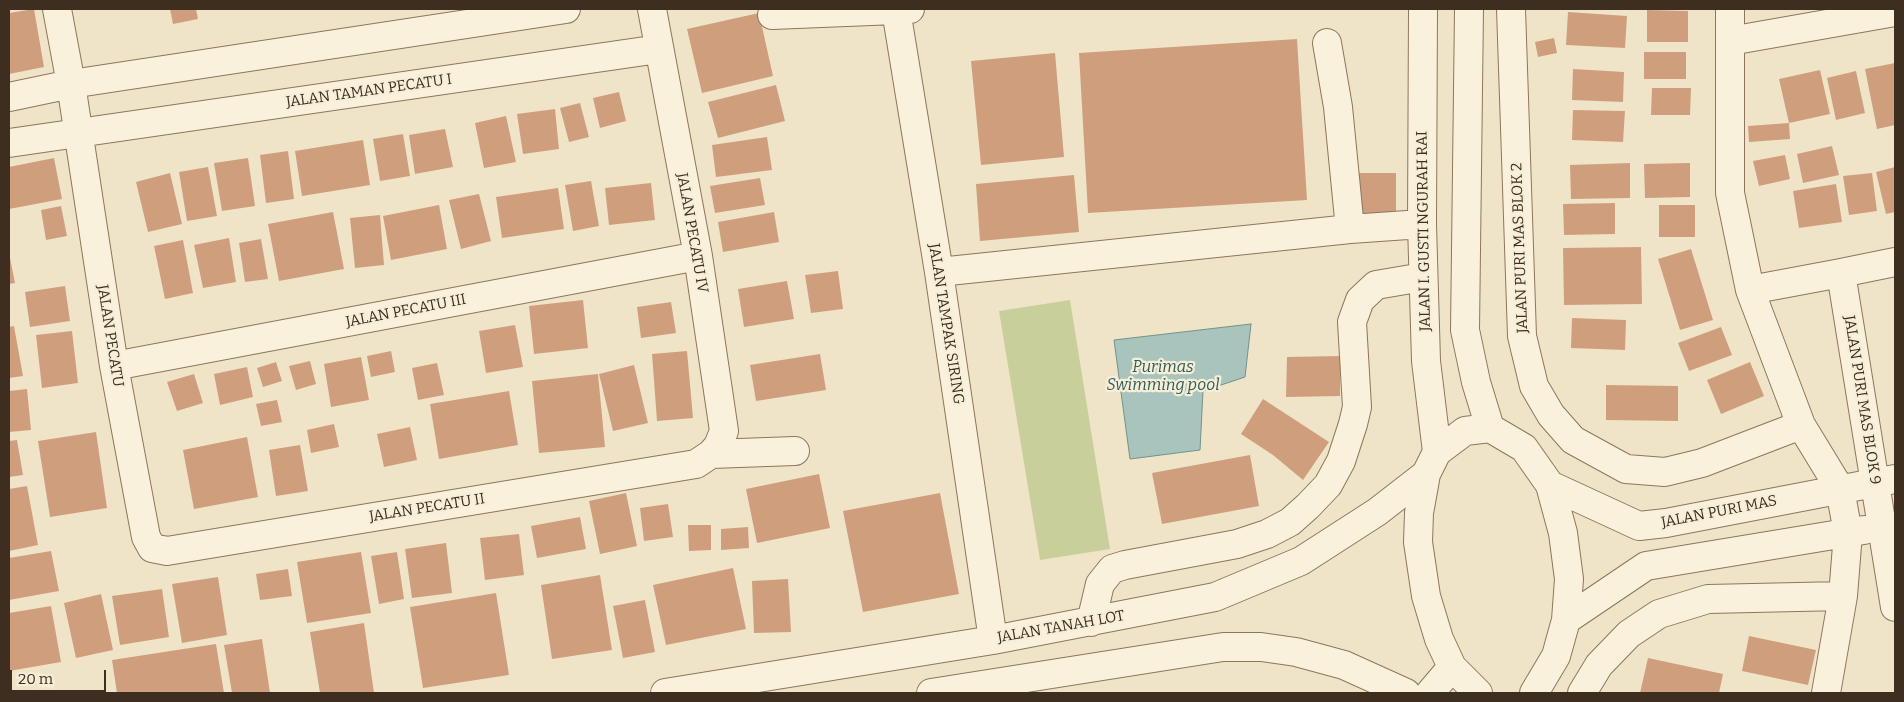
<!DOCTYPE html>
<style>
body{margin:0}
#map{position:relative;width:1904px;height:702px;overflow:hidden;background:#f0e4c8;font-family:Bitter,serif}
canvas{display:block}
.frame{position:absolute;inset:0;border:10px solid #3d2e20;pointer-events:none}
.scale{position:absolute;left:10px;top:670px;width:96px;height:22px;box-sizing:border-box;border:2px solid #3d2e20;border-top:0;padding-left:6px;font-size:15px;line-height:18px;white-space:nowrap;color:#3d2e20;-webkit-text-stroke:4px #f7eed8;paint-order:stroke}
</style>
<div id="map">
<canvas width="1904" height="702"></canvas>
<div class="frame"></div>
<div class="scale">20 m</div>
</div>
<script>
const g = document.querySelector('canvas').getContext('2d');
g.lineJoin = 'round';
function fill(path, color) { g.fillStyle = color; g.fill(path, 'evenodd'); }
const shape = rows => new Path2D(rows.map(r => 'M' + r).join(''));
function stroke(path, color, width, dash) { g.strokeStyle = color; g.lineWidth = width; g.lineCap = dash ? 'butt' : 'round'; g.setLineDash(dash || []); g.stroke(path); }
function label(font, color, halo, rows, align = 'center') {
  g.font = font + ' Bitter,serif'; g.lineWidth = 4.5; g.setLineDash([]); g.textBaseline = 'middle'; g.strokeStyle = halo; g.fillStyle = color; for (const [text, x, y, turn = 0] of rows) {
    g.save(); g.translate(x, y); g.rotate((+turn || 0) * Math.PI / 180); g.textAlign = isNaN(turn) ? turn : align; if (halo) g.strokeText(text, 0, 0); g.fillText(text, 0, 0); g.restore();
  }
}
const green = shape([
 [1070,300,1110,549,1040,560,999,311]
]);
const water = shape([
 [1251,324,1245,377,1203,391,1200,450,1130,459,1114,340,1251,324]
]);
const building = shape([
 [34,9,44,67,9,74,9,13],
 [170,9,196,9,198,19,173,24],
 [1647,10,1688,11,1688,42,1647,42],
 [1568,12,1627,16,1625,48,1566,45],
 [759,13,773,76,702,93,687,29],
 [1554,38,1557,53,1538,57,1535,42],
 [1297,39,1307,200,1088,213,1079,53],
 [1644,52,1686,52,1686,79,1644,79],
 [1055,53,1064,157,981,165,971,61],
 [1895,63,1895,125,1877,129,1865,69],
 [1573,69,1624,72,1623,102,1572,100],
 [1820,70,1830,114,1789,123,1779,79],
 [1856,71,1865,113,1836,120,1827,78],
 [776,85,785,121,718,138,708,102],
 [1652,88,1691,88,1690,115,1651,115],
 [619,92,626,121,600,128,593,98],
 [580,103,589,137,569,142,560,108],
 [555,109,559,149,523,154,517,114],
 [1573,110,1625,111,1623,142,1572,140],
 [506,116,516,162,484,168,475,123],
 [1789,123,1790,139,1749,142,1748,126],
 [445,129,453,167,415,174,409,135],
 [403,134,410,176,380,181,373,139],
 [767,137,772,170,716,177,712,145],
 [363,140,370,185,302,196,295,151],
 [1832,146,1839,175,1803,183,1797,154],
 [288,151,294,199,266,203,260,155],
 [1785,155,1790,179,1759,186,1753,161],
 [54,158,62,199,9,209,9,167],
 [248,158,255,206,222,211,214,163],
 [1630,163,1630,198,1571,199,1570,165],
 [1690,163,1690,197,1645,198,1644,164],
 [208,167,217,216,187,221,179,172],
 [1895,167,1895,212,1886,214,1876,172],
 [170,173,182,224,148,232,136,182],
 [1355,173,1396,173,1396,217,1356,217],
 [1872,173,1877,211,1849,215,1843,176],
 [1074,175,1079,232,980,241,976,184],
 [760,178,765,205,715,213,710,186],
 [591,181,599,226,573,231,565,185],
 [651,183,655,220,609,225,605,188],
 [1836,184,1842,222,1799,228,1793,191],
 [558,188,564,229,502,238,496,197],
 [479,194,491,241,461,249,449,200],
 [1615,203,1615,234,1564,235,1563,204],
 [439,205,447,249,391,260,383,216],
 [1659,205,1695,205,1695,237,1659,237],
 [61,206,67,236,46,240,41,210],
 [333,212,344,269,279,281,268,224],
 [774,212,779,242,723,252,718,222],
 [380,215,384,265,355,268,350,218],
 [229,238,236,282,203,288,194,245],
 [261,239,268,279,245,282,239,243],
 [183,240,193,293,165,299,154,246],
 [1641,247,1642,304,1564,305,1563,248],
 [1691,249,1713,320,1680,330,1658,259],
 [9,253,15,283,9,284],
 [838,271,843,309,811,313,805,275],
 [787,281,794,319,744,327,738,289],
 [65,286,70,321,30,327,25,292],
 [583,300,588,348,534,354,529,306],
 [671,302,676,333,641,338,637,307],
 [1572,318,1626,320,1625,350,1571,348],
 [515,325,523,367,486,373,479,331],
 [14,326,23,376,9,378,9,327],
 [1721,327,1732,355,1689,371,1678,343],
 [72,331,78,383,42,388,36,335],
 [391,351,395,372,371,377,367,356],
 [687,351,693,418,657,421,652,354],
 [820,354,826,390,756,401,750,365],
 [1340,356,1340,396,1286,397,1287,357],
 [361,357,369,400,331,407,324,364],
 [310,361,316,384,296,390,289,366],
 [276,362,282,381,263,387,257,368],
 [1750,362,1764,396,1721,414,1707,380],
 [437,363,444,395,418,400,412,368],
 [634,365,648,423,613,431,599,374],
 [247,367,253,397,220,405,214,374],
 [194,374,203,403,177,411,167,382],
 [598,374,605,447,539,453,532,381],
 [1606,385,1678,386,1678,421,1606,420],
 [27,389,31,430,9,432,9,391],
 [509,391,518,445,439,459,430,404],
 [1263,399,1329,442,1303,480,1273,455,1241,434],
 [277,400,282,422,261,426,256,404],
 [334,424,339,447,311,453,307,430],
 [410,427,417,460,384,467,377,434],
 [96,432,107,508,50,517,38,441],
 [247,437,258,497,194,509,183,450],
 [17,440,23,475,9,477,9,441],
 [300,445,308,491,276,496,269,450],
 [1250,455,1259,506,1162,524,1152,473],
 [819,474,830,528,757,543,746,489],
 [27,486,38,545,9,551,9,489],
 [626,493,637,546,600,554,589,501],
 [940,493,959,594,863,612,843,511],
 [668,504,673,537,644,541,640,508],
 [580,517,586,549,537,558,531,526],
 [688,525,711,525,711,550,689,551],
 [748,527,749,548,721,550,721,529],
 [519,534,524,575,485,580,480,538],
 [446,543,452,593,412,598,405,549],
 [51,551,59,591,9,600,9,558],
 [361,552,371,613,307,623,297,562],
 [397,552,404,599,379,604,371,556],
 [733,568,746,629,666,645,653,585],
 [288,569,292,596,260,600,256,574],
 [600,575,612,650,552,659,541,585],
 [218,577,227,635,182,643,172,584],
 [788,579,791,632,754,633,752,581],
 [162,589,169,637,120,645,112,596],
 [496,593,509,675,423,688,410,607],
 [101,594,113,650,76,658,64,603],
 [645,600,655,652,623,658,613,606],
 [51,606,61,662,9,671,9,613],
 [364,623,374,693,320,693,310,632],
 [1749,636,1816,650,1808,685,1742,671],
 [262,639,270,693,232,693,224,645],
 [216,644,224,693,117,693,112,660],
 [1648,658,1723,674,1719,693,1640,693]
]);
const minor = shape([
 [57,9,71,84,114,366,146,537,152,548,167,551,696,464,711,454,718,446,724,431,698,256,652,9],
 [910,9,896,10,939,272,993,640],
 [1423,9,1422,224,1426,361,1437,452],
 [1469,9,1465,330,1476,382,1490,428],
 [1511,9,1522,336,1534,386,1551,415,1573,440,1626,469,1665,472,1702,463,1801,425],
 [1730,9,1730,193,1750,290,1801,425,1840,489,1848,533,1843,596,1826,693],
 [772,15,896,10],
 [1730,41,1895,12],
 [1327,43,1338,107,1350,229],
 [9,97,71,84,566,9],
 [9,143,659,49],
 [939,272,1350,229,1422,224],
 [1841,273,1895,262],
 [1750,290,1841,273,1895,607],
 [114,366,698,256],
 [711,454,795,451],
 [1550,485,1639,526,1666,523,1895,479],
 [1566,620,1646,566,1864,530],
 [1091,622,1100,584,1112,569,1125,565,1237,544,1267,534,1290,522,1308,506,1328,485,1341,461,1353,424,1357,407,1352,322,1360,300,1376,285,1423,277],
 [665,693,993,640,1215,597,1301,561,1377,512,1426,474],
 [931,693,1223,647,1261,647,1296,652,1344,665,1406,693],
 [1430,693,1452,667],
 [1478,693,1452,667,1439,639,1426,596,1418,542,1419,513,1426,474,1437,452,1465,431,1490,428,1524,448,1550,485,1563,533,1569,579,1566,620,1556,656,1534,693],
 [1582,693,1599,665,1629,634,1659,614,1708,599,1843,596]
]);
const streetNames = [
 ["JALAN TAMAN PECATU I",369,91,-8],
 ["JALAN I. GUSTI NGURAH RAI",1424,231,-91],
 ["JALAN PECATU IV",692,233,80],
 ["JALAN PURI MAS BLOK 2",1520,248,-92],
 ["JALAN PECATU III",406,311,-11],
 ["JALAN TAMPAK SIRING",946,324,81],
 ["JALAN PECATU",110,336,81],
 ["JALAN PURI MAS BLOK 9",1862,400,81],
 ["JALAN PECATU II",427,508,-9],
 ["JALAN PURI MAS",1719,512,-11],
 ["JALAN TANAH LOT",1061,627,-10]
];
const waterNames = [
 ["Purimas",1163,368],
 ["Swimming pool",1163,386]
];
fill(green, '#c9cf9b');
fill(water, '#a9c4bc');
stroke(water, '#6f938a', 1);
fill(building, '#cf9f7d');
stroke(minor, '#8d765c', 30);
stroke(minor, '#faf1dc', 28);
label('15px', '#3d2e20', '#f7eed8', streetNames);
label('italic 16px', '#2f5d5a', '#f7eed8', waterNames);
</script>
